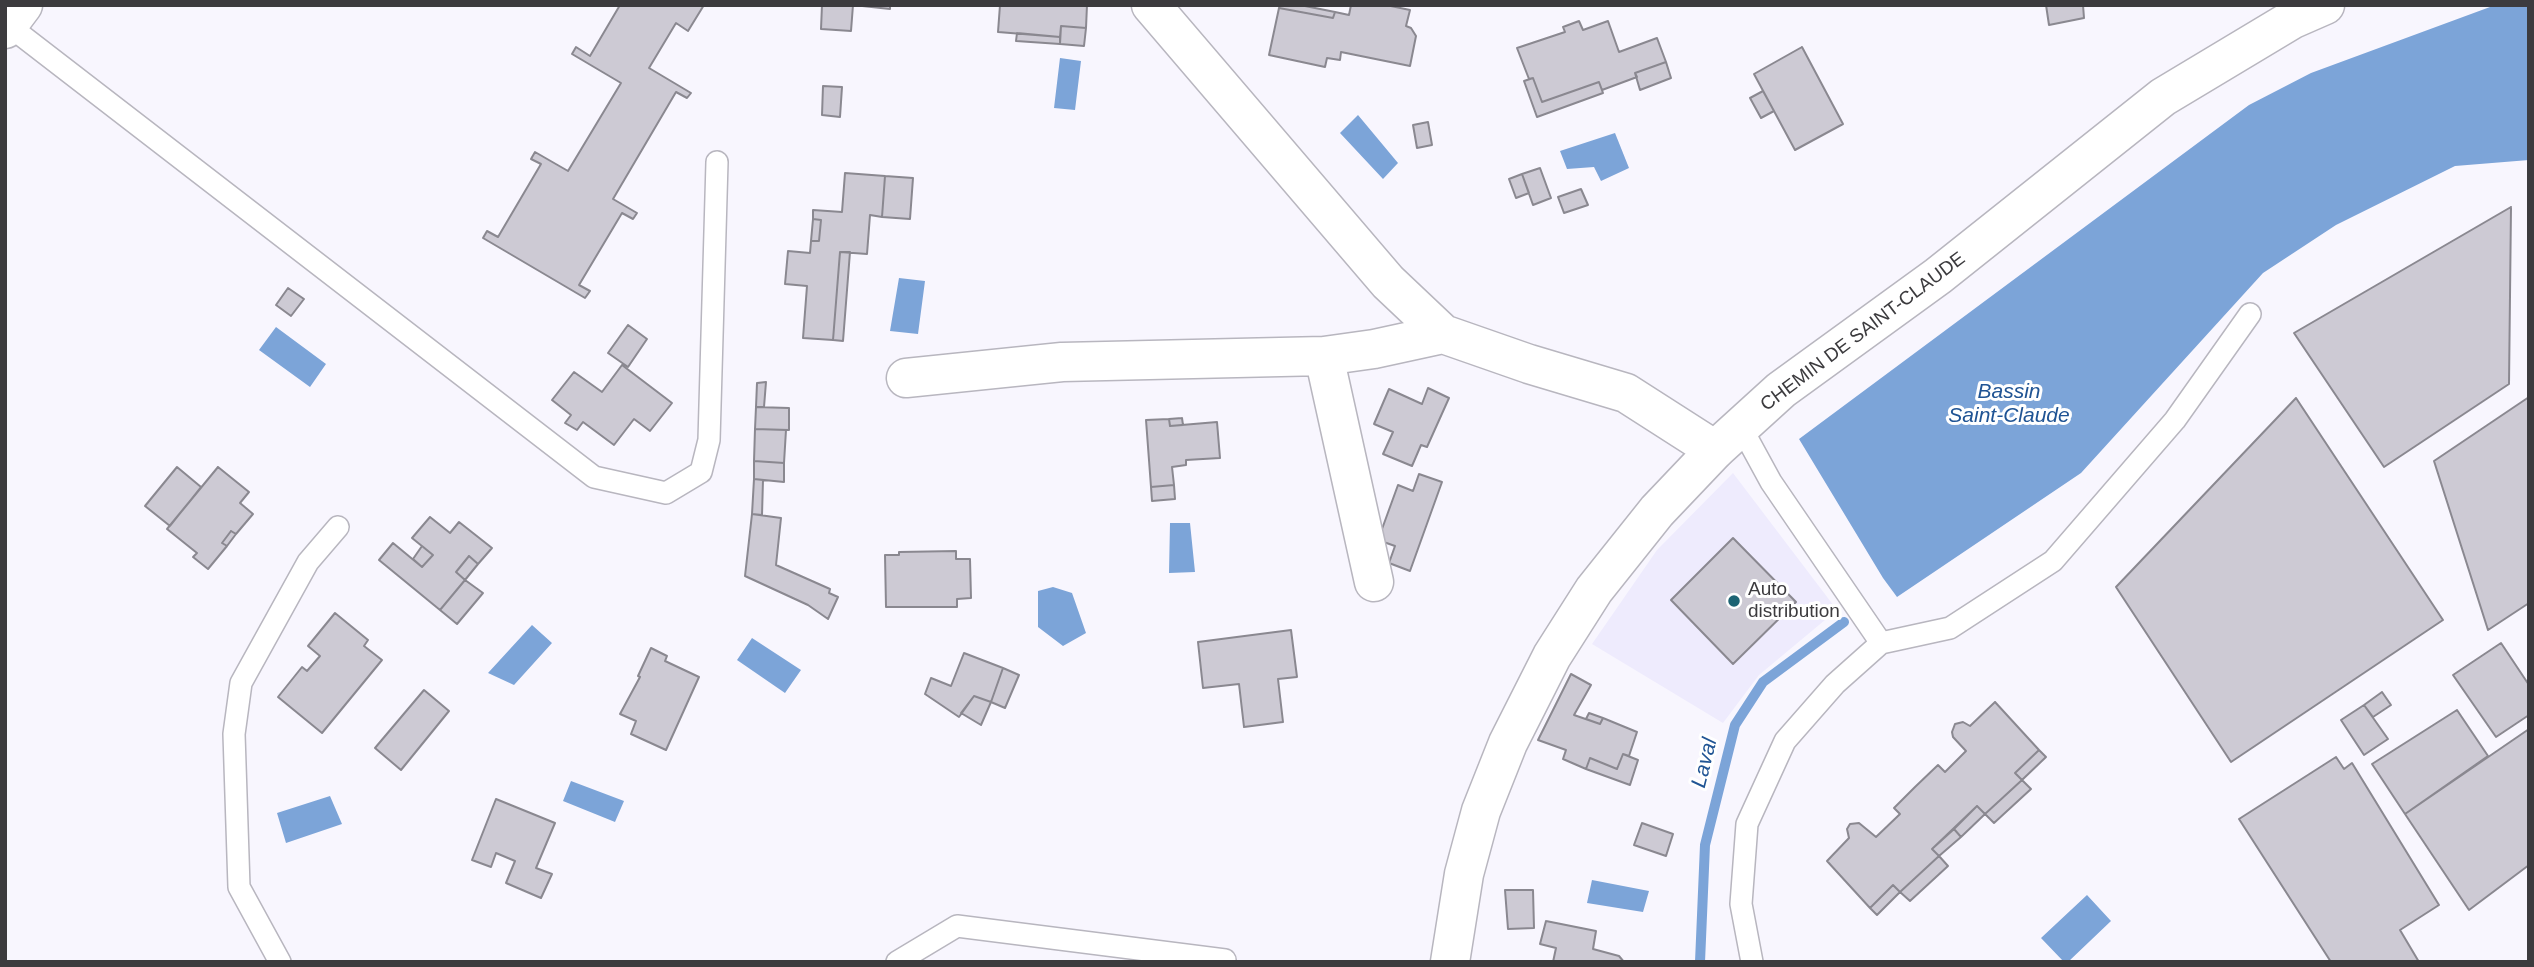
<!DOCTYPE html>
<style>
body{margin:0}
#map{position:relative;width:2534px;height:967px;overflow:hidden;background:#f8f6fe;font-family:Helvetica,sans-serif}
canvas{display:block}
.frame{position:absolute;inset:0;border:7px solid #3c3b3e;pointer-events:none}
</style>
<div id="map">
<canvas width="2534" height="967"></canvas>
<div class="frame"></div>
</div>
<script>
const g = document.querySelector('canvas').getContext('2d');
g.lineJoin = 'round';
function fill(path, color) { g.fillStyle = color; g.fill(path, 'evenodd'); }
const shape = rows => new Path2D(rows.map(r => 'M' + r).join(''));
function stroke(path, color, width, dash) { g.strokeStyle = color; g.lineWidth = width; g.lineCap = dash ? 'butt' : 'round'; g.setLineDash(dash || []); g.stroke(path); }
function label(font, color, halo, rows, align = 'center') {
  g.font = font + ' Helvetica,sans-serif'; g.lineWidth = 6; g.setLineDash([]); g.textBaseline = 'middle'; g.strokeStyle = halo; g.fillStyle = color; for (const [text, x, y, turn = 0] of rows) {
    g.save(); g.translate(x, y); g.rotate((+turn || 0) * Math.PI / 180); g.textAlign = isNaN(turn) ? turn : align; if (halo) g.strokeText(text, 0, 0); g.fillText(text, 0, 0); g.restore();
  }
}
const industrial = shape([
 [1733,473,1837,610,1759,675,1723,723,1592,644,1657,550]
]);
const water = shape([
 [2529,5,2529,160,2455,166,2336,225,2263,273,2081,473,1897,597,1883,578,1799,439,2249,105,2311,73,2490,7],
 [1060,58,1081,61,1075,110,1054,108],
 [1358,115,1398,163,1383,179,1340,133],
 [1615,133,1629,168,1601,181,1594,167,1567,169,1560,151],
 [899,278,925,281,918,334,890,331],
 [276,327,326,364,310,387,259,350],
 [1170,523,1190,523,1195,572,1169,573],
 [1053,587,1072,593,1086,633,1063,646,1038,627,1038,591],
 [532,625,552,643,514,685,488,673],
 [752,638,801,670,785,693,737,660],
 [571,781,624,801,615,822,563,801],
 [330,796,342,824,286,843,277,813],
 [1592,880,1649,891,1643,912,1587,903],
 [2087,895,2111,921,2068,962,2064,962,2041,938]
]);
const stream = shape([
 [1700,962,1705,845,1735,725,1763,682,1844,622]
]);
const building = shape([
 [620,5,704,5,688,31,676,23,649,68,691,93,687,98,676,92,613,199,637,213,633,219,622,213,579,285,590,291,585,298,483,238,487,231,498,237,541,164,531,159,535,152,568,171,621,83,572,54,576,47,590,56,620,5],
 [822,5,853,5,851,31,821,29,822,5],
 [853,5,890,5,890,9,853,5],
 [1000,5,1087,5,1086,28,1061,26,1060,37,998,32,1000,5],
 [1280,5,1300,5,1335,12,1333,18,1279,8,1280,5],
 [1351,5,1386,5,1410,10,1406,26,1411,28,1416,36,1410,66,1341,52,1340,60,1327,58,1325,67,1269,55,1279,8,1333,18,1335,12,1349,15,1351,5],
 [2046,5,2083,5,2084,18,2049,25,2046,5],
 [1579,21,1583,30,1608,21,1619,52,1657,38,1666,62,1635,73,1637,77,1602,90,1599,82,1542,102,1533,78,1529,79,1517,48,1565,32,1563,27,1579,21],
 [1061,26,1086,28,1084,46,1060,44,1061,26],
 [1017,33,1060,37,1060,44,1016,41,1017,33],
 [1802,47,1843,124,1795,150,1754,74,1802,47],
 [1666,62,1671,78,1640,90,1635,73,1666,62],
 [1533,78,1542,102,1599,82,1603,93,1537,117,1524,81,1533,78],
 [823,86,842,87,840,117,822,115,823,86],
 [1763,91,1774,111,1761,118,1750,98,1763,91],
 [1428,122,1432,145,1417,148,1413,125,1428,122],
 [1540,168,1551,198,1533,205,1522,174,1540,168],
 [845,173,885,176,882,217,870,215,867,254,840,252,833,340,803,338,807,286,785,284,788,251,810,253,811,241,819,241,821,220,813,219,813,210,842,212,845,173],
 [1522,174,1529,193,1516,198,1509,179,1522,174],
 [885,176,913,178,910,219,882,217,885,176],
 [1581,189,1588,205,1564,213,1558,197,1581,189],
 [2511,207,2509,384,2384,467,2294,333,2511,207],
 [813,219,821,220,819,241,811,241,813,219],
 [840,252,850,252,843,341,833,340,840,252],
 [288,288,304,299,291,316,276,305,288,288],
 [628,325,647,339,628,367,608,353,628,325],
 [622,365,672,403,650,431,634,419,614,445,583,422,577,430,565,423,571,415,552,400,574,372,602,392,622,365],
 [766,382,764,407,756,407,757,383,766,382],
 [1428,388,1449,398,1427,447,1421,445,1412,466,1383,454,1393,432,1374,424,1389,389,1422,404,1428,388],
 [2529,397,2529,603,2488,630,2434,461,2529,397],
 [2296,398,2443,620,2231,762,2116,587,2296,398],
 [756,407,789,408,789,430,755,429,756,407],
 [1182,418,1183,425,1170,426,1169,419,1182,418],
 [1169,419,1170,426,1217,422,1220,458,1186,460,1186,465,1172,467,1174,485,1151,487,1146,420,1169,419],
 [755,429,786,430,784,463,754,461,755,429],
 [754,461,784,463,784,482,754,479,754,461],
 [177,467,201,487,170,526,145,506,177,467],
 [218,467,249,492,240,503,253,514,236,534,231,531,222,543,227,546,208,569,193,557,197,553,167,529,218,467],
 [1419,474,1442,482,1410,571,1389,563,1395,546,1378,540,1398,485,1413,491,1419,474],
 [754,479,763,480,762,515,752,514,754,479],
 [1174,485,1175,499,1152,501,1151,487,1174,485],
 [752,514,781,518,776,565,830,589,829,593,838,597,828,619,808,605,745,576,752,514],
 [430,517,450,533,459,522,492,548,478,564,469,556,456,572,465,580,440,610,379,560,393,543,422,567,433,555,412,538,430,517],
 [231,531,236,534,227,546,222,543,231,531],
 [1733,538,1796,602,1733,664,1671,600,1733,538],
 [422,546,433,555,422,567,413,559,422,546],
 [956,551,956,559,970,559,971,598,957,599,957,607,886,607,885,555,899,555,899,552,956,551],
 [469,556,478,564,465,580,456,572,469,556],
 [465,580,483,593,457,624,440,610,465,580],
 [335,613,368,640,364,646,382,660,322,733,278,697,302,667,307,671,320,656,308,646,335,613],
 [1291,630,1297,677,1278,679,1283,722,1244,727,1239,684,1203,688,1198,642,1291,630],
 [2501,643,2529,685,2529,715,2496,737,2453,675,2501,643],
 [651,648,667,656,665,661,699,677,666,750,631,734,636,721,620,714,640,677,638,676,651,648],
 [964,653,1003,668,991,702,974,696,959,717,925,694,931,678,951,686,964,653],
 [1003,668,1019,675,1005,708,991,702,1003,668],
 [1571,674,1591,685,1574,715,1600,724,1603,718,1637,732,1629,756,1623,754,1617,769,1590,758,1586,769,1563,759,1566,750,1538,740,1571,674],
 [424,690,449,711,401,770,375,748,424,690],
 [2382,692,2391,705,2373,717,2364,705,2382,692],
 [974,696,991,702,981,725,961,713,974,696],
 [1995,702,2039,750,2015,773,2022,780,1985,814,1977,806,1932,849,1939,856,1900,892,1893,885,1870,908,1827,861,1849,838,1847,829,1850,824,1859,823,1876,837,1900,814,1894,808,1915,787,1938,765,1945,772,1966,751,1953,737,1952,732,1955,724,1963,722,1970,726,1995,702],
 [2364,705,2388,739,2364,755,2341,720,2364,705],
 [2457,710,2488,756,2405,814,2372,764,2457,710],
 [1589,713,1603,718,1600,724,1586,719,1589,713],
 [2529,729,2529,865,2469,910,2405,814,2529,729],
 [2039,750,2046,757,2022,780,2015,773,2039,750],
 [1623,754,1638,760,1630,785,1586,769,1590,758,1617,769,1623,754],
 [2336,757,2344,769,2352,763,2439,905,2400,930,2419,962,2331,962,2239,819,2336,757],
 [2022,780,2031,789,1994,823,1985,814,2022,780],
 [496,799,555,823,536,868,552,874,541,898,506,883,515,861,496,853,491,867,472,860,496,799],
 [1977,806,1985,814,1961,837,1954,829,1977,806],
 [1642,823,1673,834,1666,856,1634,845,1642,823],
 [1954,829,1961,837,1939,856,1932,849,1954,829],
 [1939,856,1948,866,1910,901,1900,892,1939,856],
 [1893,885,1900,892,1877,915,1870,908,1893,885],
 [1505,890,1533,890,1534,928,1508,929,1505,890],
 [1546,921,1596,931,1593,949,1619,956,1624,962,1553,962,1556,948,1540,944,1546,921]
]);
const service = shape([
 [8,25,594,477,666,493,701,472,709,440,717,162],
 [1741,427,1771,482,1881,643,1835,684,1785,741,1747,824,1741,904,1752,962],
 [1881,643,1950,628,2053,561,2175,420,2250,314],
 [280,962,239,887,234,734,241,683,308,562,338,527],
 [897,962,957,926,1225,960]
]);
const minor = shape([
 [1151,5,1388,282,1443,334,1529,364,1626,393,1715,450],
 [5,29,23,5],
 [1324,356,1374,582],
 [906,378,1062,362,1324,356,1374,349,1443,334]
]);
const tertiary = shape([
 [1450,962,1464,874,1481,811,1508,743,1552,656,1594,590,1657,511,1715,450,1781,390,1938,276,2163,97,2293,19,2325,5]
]);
const markers = [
 [1734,601,7,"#1c6373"]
];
const streetNames = [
 ["CHEMIN DE SAINT-CLAUDE",1863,332,-37]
];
const poiNames = [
 ["Auto",1748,590],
 ["distribution",1748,612]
];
const waterNames = [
 ["Bassin",2009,392],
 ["Saint-Claude",2009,416],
 ["Laval",1705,763,-76]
];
fill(industrial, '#eeebfd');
fill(water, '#7ca4d8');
stroke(stream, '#7ca4d8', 10);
fill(building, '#cdcad4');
stroke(building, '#8a8890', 2);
stroke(service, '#b8b6bf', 24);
stroke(minor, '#b8b6bf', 41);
stroke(tertiary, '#b8b6bf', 41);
stroke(service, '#fff', 21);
stroke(minor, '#fff', 38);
stroke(tertiary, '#fff', 38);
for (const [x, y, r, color] of markers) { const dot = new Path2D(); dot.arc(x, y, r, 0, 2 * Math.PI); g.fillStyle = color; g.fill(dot); stroke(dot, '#fff', 2.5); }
label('19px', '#3c3b3e', '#fff', streetNames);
label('19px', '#3c3b3e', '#fff', poiNames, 'left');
label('italic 21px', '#205494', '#fff', waterNames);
</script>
